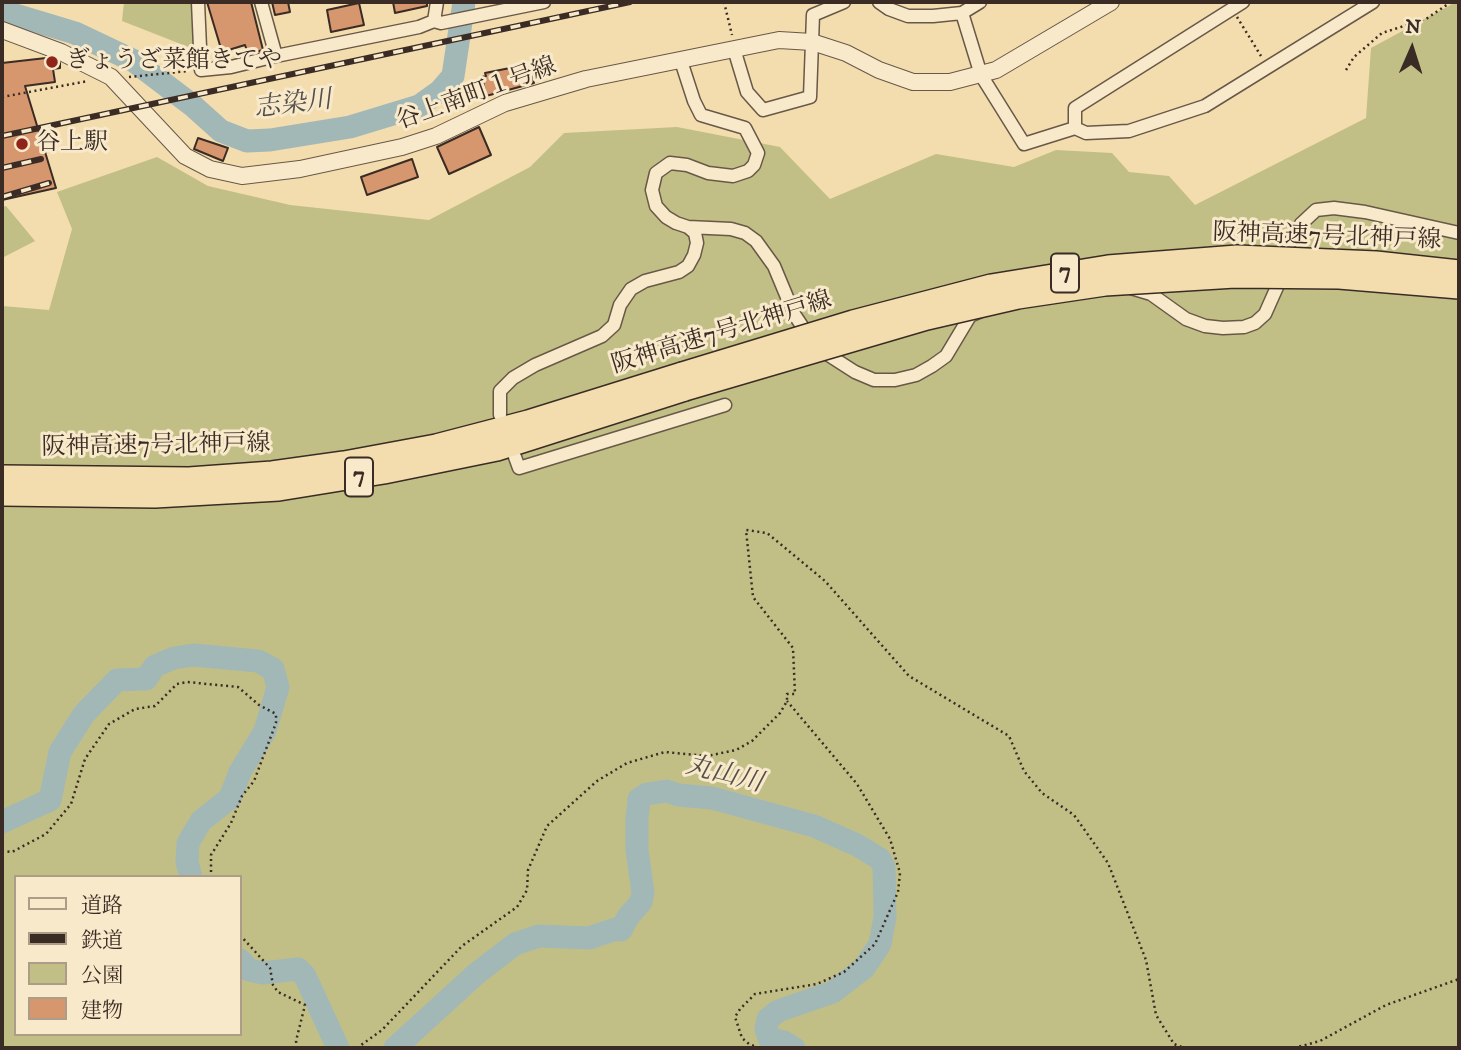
<!DOCTYPE html>
<meta charset="utf-8">
<style>
body{margin:0}
#map{position:relative;width:1461px;height:1050px;overflow:hidden;background:#f3ddae;font-family:"IM FELL DW Pica","Noto Serif JP",serif}
canvas{display:block}
.frame{position:absolute;inset:0;border:4px solid #3a2c25;pointer-events:none}
.legend{position:absolute;left:14px;top:875px;width:228px;height:161px;box-sizing:border-box;background:#f7e9ca;border:2px solid #ab9d88;margin:0;padding:9px 12px;list-style:none;font-size:21px;color:#3a2c25}
.legend li{display:flex;align-items:center;gap:14px;height:35px}
.legend b{width:35px;border:2px solid #ab9d88}
.north{position:absolute;left:1377px;top:14px;width:70px;height:70px;-webkit-text-stroke:5px #f7e9ca;paint-order:stroke;rotate:3deg;font-size:19px;font-weight:700;line-height:28px;text-align:center;color:#3a2c25}
.north::after{content:'';display:block;margin:auto;width:24px;height:32px;background:#3a2c25;clip-path:polygon(50% 0,100% 100%,50% 72%,0 100%)}
</style>
<div id="map">
<canvas width="1461" height="1050"></canvas>
<div class="frame"></div>
<ul class="legend">
<li><b style="height:9px;background:#f7e9ca"></b>道路</li>
<li><b style="height:9px;background:#3a2c25"></b>鉄道</li>
<li><b style="height:19px;background:#c1bf86"></b>公園</li>
<li><b style="height:19px;background:#d6966e"></b>建物</li>
</ul>
<div class="north">N</div>
</div>
<script>
const g = document.querySelector('canvas').getContext('2d');
g.lineJoin = 'round';
function fill(path, color) { g.fillStyle = color; g.fill(path, 'evenodd'); }
const shape = rows => new Path2D(rows.map(r => 'M' + r).join(''));
function stroke(path, color, width, dash) { g.strokeStyle = color; g.lineWidth = width; g.lineCap = dash ? 'butt' : 'round'; g.setLineDash(dash || []); g.stroke(path); }
function label(font, color, halo, rows, align = 'center') {
  g.font = font + ' "IM FELL DW Pica","Noto Serif JP",serif'; g.lineWidth = 6; g.setLineDash([]); g.textBaseline = 'middle'; g.strokeStyle = halo; g.fillStyle = color; for (const [text, x, y, turn = 0] of rows) {
    g.save(); g.translate(x, y); g.rotate((+turn || 0) * Math.PI / 180); g.textAlign = isNaN(turn) ? turn : align; if (halo) g.strokeText(text, 0, 0); g.fillText(text, 0, 0); g.restore();
  }
}
const green = shape([
 [124,2,194,2,196,50,122,21],
 [1456,2,1459,2,1459,1048,2,1048,2,306,49,310,72,229,57,192,157,157,208,186,290,205,429,220,530,167,564,133,677,127,780,147,830,199,936,154,1014,167,1056,150,1112,153,1129,172,1169,176,1195,205,1366,118,1371,48],
 [16,877,240,877,240,1034,16,1034],
 [6,206,35,241,2,258,2,207]
]);
const river = shape([
 [2,11,75,33,134,61,192,105,221,131,247,141,270,140,350,127,419,106,440,91,453,76,464,2],
 [2,822,50,800,60,752,84,714,117,680,146,679,155,666,174,658,193,655,258,661,273,669,278,687,265,731,240,772,230,798,201,821,188,843,187,862,191,877],
 [240,960,249,970,263,973,298,969,305,976,338,1048],
 [395,1048,476,974,515,944,539,936,589,938,616,929,621,930,628,917,641,902,643,893,637,850,637,819,639,799,647,794,667,791,678,795,712,798,814,826,857,845,880,859,884,867,885,917,880,944,864,968,833,992,778,1011,768,1019,766,1029,769,1038,784,1042,794,1048]
]);
const building = shape([
 [207,2,251,2,263,50,248,54,245,45,222,52,207,2],
 [272,2,288,2,290,12,275,15,272,2],
 [393,2,427,2,427,6,395,13,393,2],
 [359,3,364,25,331,32,327,10,359,3],
 [46,58,60,63,60,68,53,69,55,82,25,86,56,188,2,200,2,63,46,58],
 [535,63,538,75,532,76,534,83,486,96,482,77,486,76,485,73,535,63],
 [479,127,491,155,449,174,437,147,479,127],
 [198,138,228,148,223,161,194,149,198,138],
 [412,159,418,177,367,195,361,177,412,159]
]);
const path = shape([
 [724,2,732,35],
 [1237,17,1261,56],
 [1346,70,1354,57,1382,33,1426,19,1451,2],
 [129,77,189,71],
 [2,97,88,81],
 [2,851,12,852,46,834,71,804,85,759,109,724,135,709,155,706,177,684,187,682,238,687,259,705,276,714,276,723,254,781,242,796,231,823,211,855,211,877],
 [240,935,270,968,273,985,278,992,305,1005,296,1041,297,1048],
 [314,1048,323,1048],
 [357,1048,382,1030,462,946,517,907,527,890,528,870,547,826,597,781,627,763,665,752,707,756,736,750,752,741,780,713,787,701,787,694,795,694,793,648,753,597,746,530,767,533,825,581,909,676,1009,736,1024,771,1042,793,1074,815,1108,863,1146,960,1156,1015,1174,1044,1184,1048],
 [759,1048,749,1044,742,1038,735,1017,740,1009,755,994,817,984,844,972,875,944,898,892,900,873,890,839,857,784,787,701],
 [1294,1048,1320,1041,1386,1005,1459,979]
]);
const minor = shape([
 [198,2,201,70,231,67,276,56],
 [261,2,276,56,419,27,434,21,441,23,544,2],
 [879,2,889,9,908,16,933,16,962,13,980,2],
 [962,13,981,75,1024,144,1075,128,1086,133,1129,131,1205,106,1373,2],
 [434,21,437,2],
 [734,49,747,92,763,110,810,97,813,15,844,2],
 [1075,128,1075,108,1243,2],
 [688,227,731,229,745,233,756,241,774,266,794,314,816,347,855,372,874,380,895,380,916,375,932,366,946,356,970,316,979,312],
 [1131,288,1151,294,1186,319,1205,326,1223,328,1244,327,1255,323,1265,314,1277,287,1289,244,1301,224,1316,210,1334,208,1365,212,1459,233],
 [500,415,500,391,513,378,535,365,602,336,614,325,620,305,631,289,645,281,679,272,688,266,694,255,697,243,695,233,688,227,676,223,666,217,656,206,652,190,656,173,670,163,687,165,708,173,733,176,748,171,754,165,758,153,745,128,701,115,694,101,681,61],
 [515,457,519,468,725,405]
]);
const tertiary = shape([
 [2,30,61,52,111,77,185,156,210,169,242,176,300,169,402,147,436,136,505,103,586,79,779,40,812,42,846,53,879,70,913,82,950,82,996,70,1111,2]
]);
const motorway = shape([
 [2,476,189,478,272,472,344,462,436,445,528,421,682,373],
 [2,495,155,497,279,490,384,473,497,450,685,390]
]);
const rail = shape([
 [2,136,630,2],
 [2,168,41,159],
 [2,197,49,183]
]);
const motorwayBridge = shape([
 [682,373,853,321,991,285,1108,266,1237,256,1376,262,1459,271],
 [685,390,927,319,1018,298,1105,285,1235,277,1339,278,1459,288]
]);
const markers = [
 [52,62,7,"#8f2418"],
 [22,144,7,"#8f2418"]
];
const shields = [
 [1065,273,28],
 [359,477,28]
];
const shieldNames = [
 ["7",1065,273],
 ["7",359,477]
];
const poiNames = [
 ["ぎょうざ菜館きてや",66,62],
 ["谷上駅",36,144]
];
const streetNames = [
 ["谷上南町１号線",477,95,-20],
 ["阪神高速7号北神戸線",1327,238,2],
 ["阪神高速7号北神戸線",722,334,-17],
 ["阪神高速7号北神戸線",156,447,-1]
];
const waterNames = [
 ["志染川",293,106,-7],
 ["丸山川",724,776,14]
];
fill(green, '#c1bf86');
stroke(river, '#a2b8b7', 23);
fill(building, '#d6966e');
stroke(building, '#3a2c25', 2);
stroke(minor, '#685847', 15);
stroke(tertiary, '#685847', 18);
stroke(motorway, '#3a2c25', 24);
stroke(path, '#3a2c25', 2.5, [2, 3.5]);
stroke(minor, '#f7e9ca', 12);
stroke(tertiary, '#f7e9ca', 16);
stroke(motorway, '#f3ddae', 21);
stroke(rail, '#3a2c25', 6);
stroke(rail, '#f7e9ca', 3.5, [10]);
stroke(motorwayBridge, '#3a2c25', 24, []);
stroke(motorwayBridge, '#f3ddae', 21);
for (const [x, y, r, color] of markers) { const dot = new Path2D(); dot.arc(x, y, r, 0, 2 * Math.PI); g.fillStyle = color; g.fill(dot); stroke(dot, '#f7e9ca', 2.5); }
for (const [x, y, w] of shields) { const box = new Path2D(); box.roundRect(x - w / 2, y - 19.5, w, 39, 5); g.fillStyle = '#f7e9ca'; g.fill(box); stroke(box, '#3a2c25', 2); }
label('bold 23px', '#3a2c25', null, shieldNames);
label('24px', '#3a2c25', '#f7e9ca', poiNames, 'left');
label('24px', '#3a2c25', '#f7e9ca', streetNames);
label('italic 26px', '#544f4a', '#f7e9ca', waterNames);
</script>
